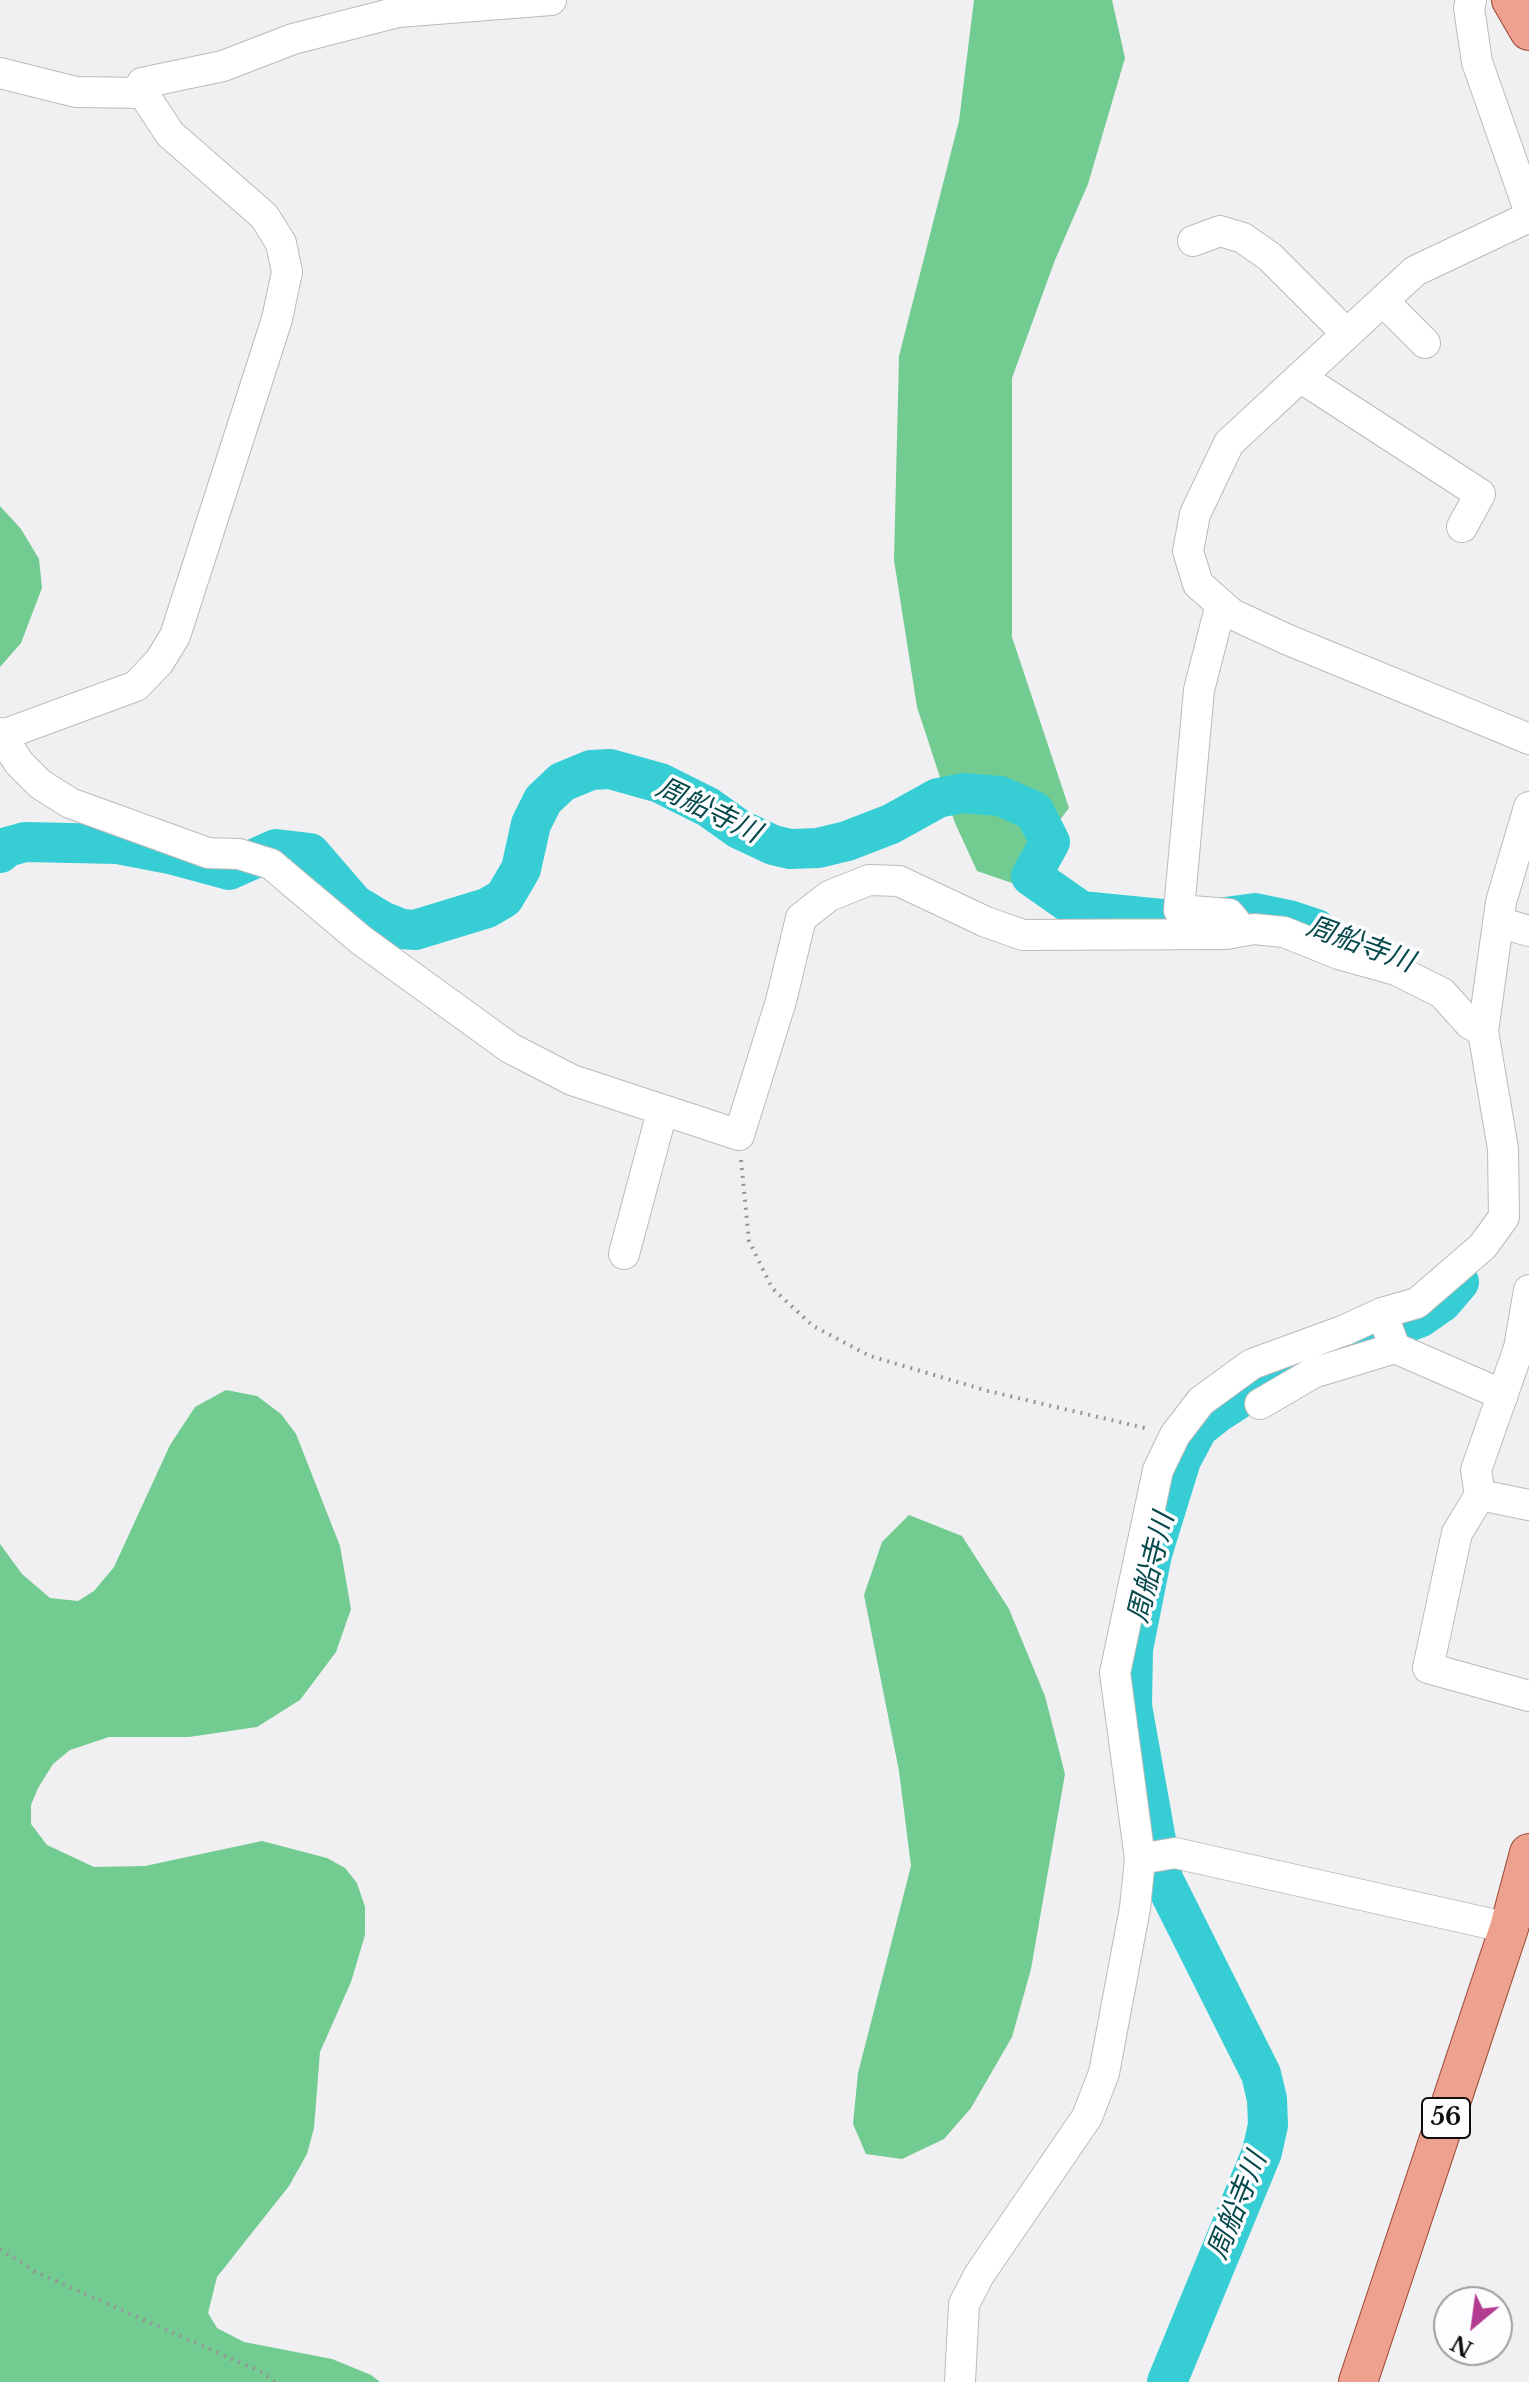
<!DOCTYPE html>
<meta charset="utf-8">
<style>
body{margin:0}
#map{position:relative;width:1529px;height:2382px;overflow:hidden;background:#f0f0f2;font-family:"Libre Baskerville",serif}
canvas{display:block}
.north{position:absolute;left:1433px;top:2286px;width:80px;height:80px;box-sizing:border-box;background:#fdfdff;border:2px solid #9e9e9f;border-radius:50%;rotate:209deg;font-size:22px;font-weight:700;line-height:32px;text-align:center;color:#0f0f0f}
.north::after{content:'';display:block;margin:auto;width:28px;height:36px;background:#b33c91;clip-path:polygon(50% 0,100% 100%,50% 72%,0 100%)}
</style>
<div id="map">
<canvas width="1529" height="2382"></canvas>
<div class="north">N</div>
</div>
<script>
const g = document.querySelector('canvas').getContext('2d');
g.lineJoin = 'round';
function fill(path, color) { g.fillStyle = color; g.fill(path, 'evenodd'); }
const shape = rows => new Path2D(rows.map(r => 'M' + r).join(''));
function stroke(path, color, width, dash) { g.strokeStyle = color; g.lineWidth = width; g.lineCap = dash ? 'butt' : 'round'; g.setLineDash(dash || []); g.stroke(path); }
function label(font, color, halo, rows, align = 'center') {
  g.font = font + ' "Libre Baskerville","Noto Sans JP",serif'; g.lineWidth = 7; g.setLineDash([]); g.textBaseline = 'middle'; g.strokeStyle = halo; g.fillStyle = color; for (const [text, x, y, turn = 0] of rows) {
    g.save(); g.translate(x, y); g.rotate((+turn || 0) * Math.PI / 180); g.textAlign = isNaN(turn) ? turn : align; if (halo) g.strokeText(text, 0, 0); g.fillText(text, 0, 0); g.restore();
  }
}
const forest = shape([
 [974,0,1112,0,1125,58,1088,184,1055,260,1012,378,1012,637,1069,808,1012,883,977,871,955,823,917,707,894,560,899,356,959,121],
 [0,506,21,529,39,559,42,588,21,643,0,667],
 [226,1390,257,1396,281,1414,296,1434,340,1546,351,1609,336,1652,300,1700,257,1727,189,1737,109,1737,70,1750,53,1764,38,1788,31,1805,31,1824,47,1845,94,1867,145,1866,262,1841,327,1858,345,1868,357,1883,365,1907,365,1935,351,1982,320,2052,314,2128,307,2154,289,2186,217,2277,208,2313,217,2328,244,2342,332,2359,371,2375,380,2382,0,2382,0,1544,22,1574,50,1598,78,1601,94,1591,114,1567,170,1445,195,1407],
 [909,1515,962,1536,1009,1609,1045,1696,1065,1774,1031,1969,1012,2037,971,2108,944,2139,902,2159,866,2154,853,2124,858,2073,911,1866,899,1771,864,1595,882,1542]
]);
const river = shape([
 [0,853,7,847,25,842,118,844,170,854,229,870,276,849,310,853,354,904,382,921,402,929,415,930,487,908,504,898,521,869,531,824,543,800,562,782,591,770,610,769,660,783,708,807,739,829,773,845,790,849,818,848,847,841,891,824,938,798,963,793,1000,796,1034,811,1050,842,1031,876,1081,911,1162,919,1211,919,1255,913,1289,920,1316,929],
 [1167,2382,1262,2152,1268,2125,1267,2099,1261,2074,1163,1879,1132,1706,1133,1649,1152,1554,1181,1460,1198,1428,1217,1413,1296,1362,1419,1318,1442,1302,1459,1282]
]);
const path = shape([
 [741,1160,749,1241,772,1288,813,1326,870,1356,988,1391,1149,1429],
 [0,2249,34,2271,261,2372,275,2382]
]);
const minor = shape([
 [1471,0,1469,8,1477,62,1529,210],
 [0,73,76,92,143,93],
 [1529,217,1415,271,1229,443,1195,514,1188,551,1198,584,1232,614,1286,639,1529,739],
 [1193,241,1220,231,1243,238,1270,257,1347,334],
 [1383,301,1425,343],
 [1300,377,1480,494,1462,527],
 [1221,604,1199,690,1179,910,1229,914,1243,931],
 [0,733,19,763,40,784,70,803,208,853,239,854,271,864,361,940,510,1048,572,1080,739,1135,781,1001,801,918,829,896,869,880,899,881,986,922,1023,935,1226,934,1254,929,1284,932,1339,954,1396,970,1442,993,1470,1024,1483,1031],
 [3,735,136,686,159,662,175,636,277,319,287,272,281,243,264,216,170,134,143,93,142,83,223,66,293,39,398,12,551,0],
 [1498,922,1529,931],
 [624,1254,662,1112],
 [1382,1313,1395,1348,1503,1395],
 [1260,1404,1313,1373,1395,1348],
 [1480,1495,1476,1470,1519,1348,1529,1290],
 [1529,1505,1480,1495,1457,1533,1428,1668,1529,1696],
 [1140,1859,1175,1853,1509,1928],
 [960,2382,964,2304,979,2275,1087,2117,1104,2073,1135,1908,1140,1859,1115,1673,1158,1470,1175,1435,1201,1401,1252,1364,1345,1330,1382,1313,1417,1303,1483,1246,1504,1217,1503,1149,1483,1031,1501,902,1529,807]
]);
const major = shape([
 [1511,0,1529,31],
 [1358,2382,1509,1928,1529,1853]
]);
const shields = [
 [1446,2118,48]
];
const shieldNames = [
 ["56",1446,2118]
];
const waterNames = [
 ["周船寺川",708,811,26],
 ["周船寺川",1360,945,20],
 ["周船寺川",1152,1568,-76],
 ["周船寺川",1238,2206,-68]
];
fill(forest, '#72cb90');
stroke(river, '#36ced4', 40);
stroke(minor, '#bbbbbc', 32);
stroke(major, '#984631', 40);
stroke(path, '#959597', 4, [2, 6]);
stroke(minor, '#fff', 30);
stroke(major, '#eda18e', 38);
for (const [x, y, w] of shields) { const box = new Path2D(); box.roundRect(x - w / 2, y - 20, w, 40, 6); g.fillStyle = '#fdfdff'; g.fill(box); stroke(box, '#0f0f0f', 2); }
label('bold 24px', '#0f0f0f', null, shieldNames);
label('italic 28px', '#05494b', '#fdfdff', waterNames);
</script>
